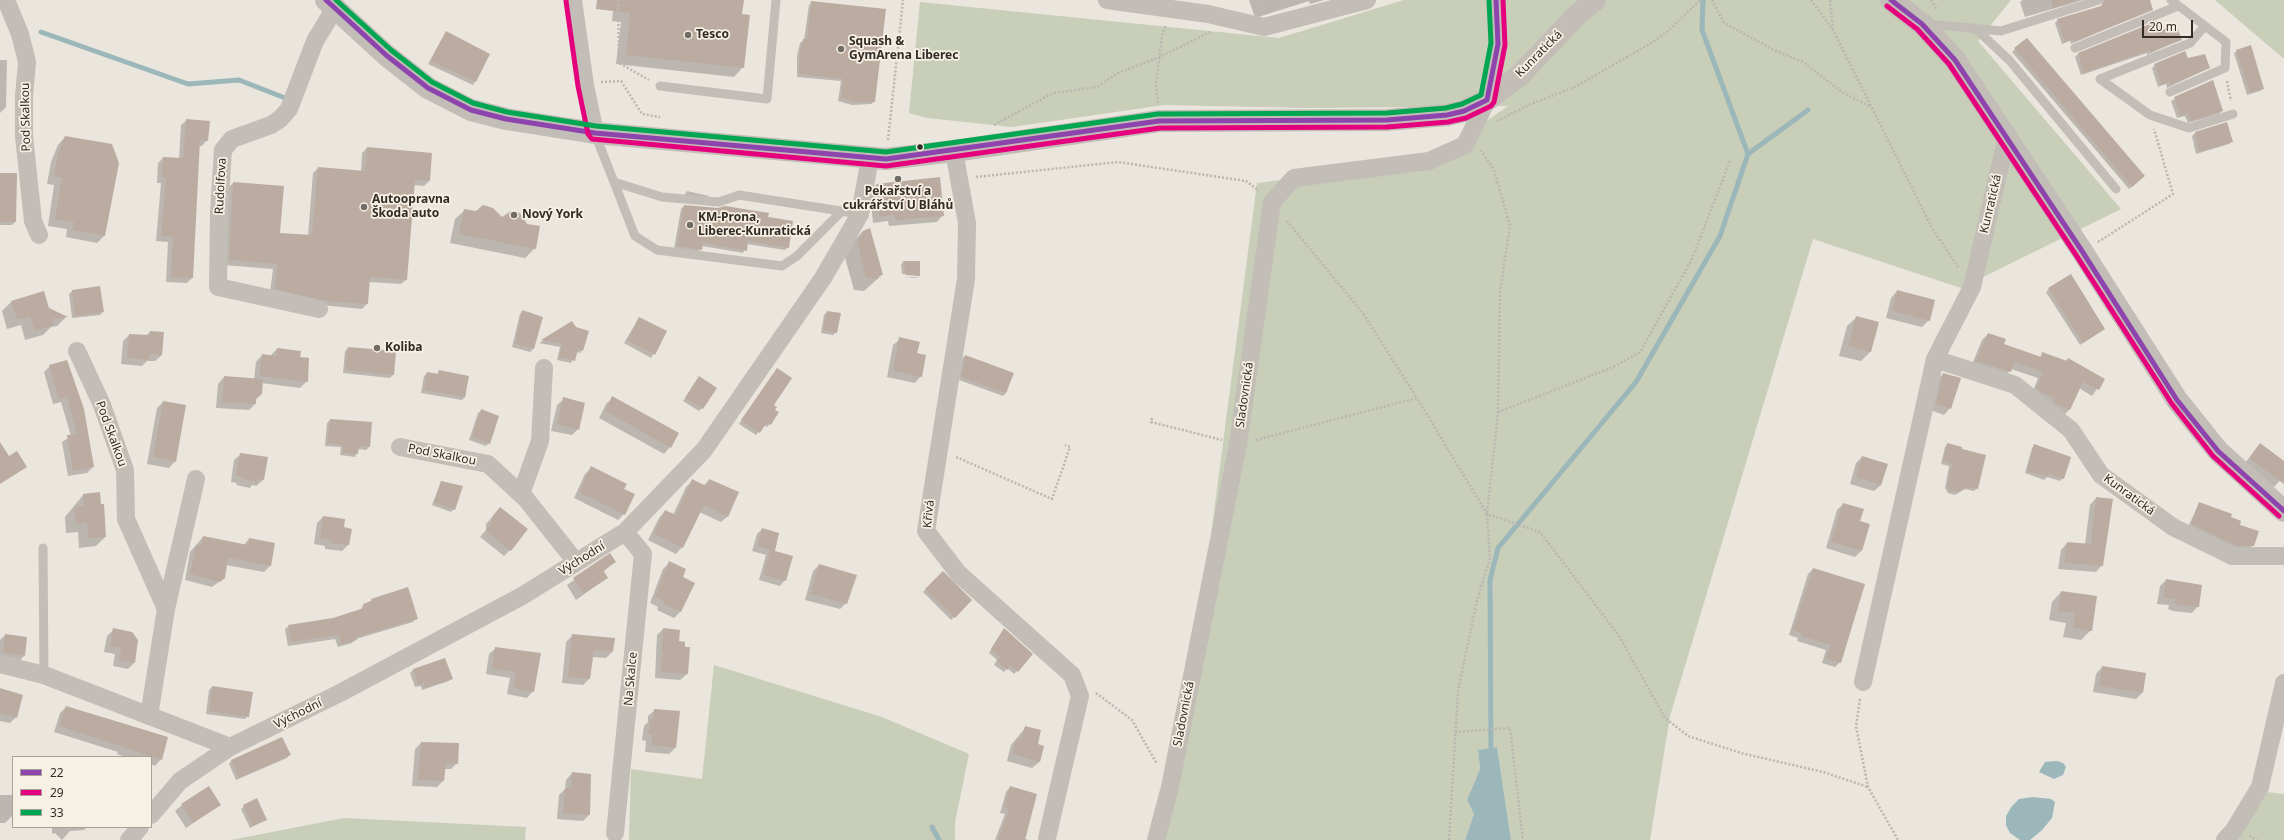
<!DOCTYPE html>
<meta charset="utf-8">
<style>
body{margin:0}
#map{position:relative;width:2284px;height:840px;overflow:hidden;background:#eae5dd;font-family:"Noto Sans",sans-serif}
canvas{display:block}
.legend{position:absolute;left:12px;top:756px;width:140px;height:72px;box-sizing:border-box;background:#f7f0e4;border:1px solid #a8a198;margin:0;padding:5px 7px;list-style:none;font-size:12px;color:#322b26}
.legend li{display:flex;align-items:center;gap:8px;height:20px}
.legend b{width:20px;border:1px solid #a8a198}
.scale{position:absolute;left:2142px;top:20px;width:51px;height:18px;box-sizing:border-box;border:2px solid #322b26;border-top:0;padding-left:5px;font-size:12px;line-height:14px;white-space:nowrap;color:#322b26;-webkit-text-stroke:3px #f7f0e4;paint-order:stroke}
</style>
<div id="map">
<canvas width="2284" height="840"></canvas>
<ul class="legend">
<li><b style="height:5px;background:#8e44ad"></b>22</li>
<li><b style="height:5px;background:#e5007d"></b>29</li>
<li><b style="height:5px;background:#00a651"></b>33</li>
</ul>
<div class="scale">20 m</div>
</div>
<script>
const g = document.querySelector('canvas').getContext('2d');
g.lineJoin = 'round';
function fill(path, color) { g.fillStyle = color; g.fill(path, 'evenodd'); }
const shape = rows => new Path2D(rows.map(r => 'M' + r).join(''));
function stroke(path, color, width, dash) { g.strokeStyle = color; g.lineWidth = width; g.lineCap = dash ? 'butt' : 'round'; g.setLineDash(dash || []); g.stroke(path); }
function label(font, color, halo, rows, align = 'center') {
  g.font = font + ' "Noto Sans",sans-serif'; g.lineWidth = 3.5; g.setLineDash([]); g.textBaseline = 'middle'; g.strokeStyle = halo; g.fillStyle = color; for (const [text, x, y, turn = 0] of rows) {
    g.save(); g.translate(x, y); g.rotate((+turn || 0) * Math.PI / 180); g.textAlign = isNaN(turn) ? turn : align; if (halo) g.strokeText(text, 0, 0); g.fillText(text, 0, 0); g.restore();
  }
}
const green = shape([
 [1404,0,2011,0,1978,41,2121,209,1961,288,1813,239,1670,716,1650,840,1511,840,1497,747,1478,750,1480,769,1467,800,1474,814,1465,840,1160,840,1182,757,1257,183,1429,161,1508,106,1309,108,1164,105,1012,127,927,118,909,113,920,2,1279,38],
 [2215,0,2284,0,2284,59],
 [714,665,882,717,969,754,955,822,955,840,629,840,631,769,702,779],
 [2266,792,2284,794,2284,840,2234,840],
 [344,818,526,827,525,840,231,840]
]);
const water = shape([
 [1497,747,1511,840,1465,840,1474,814,1467,800,1480,769,1478,750],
 [2057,761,2063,763,2066,767,2063,775,2054,779,2039,772,2045,762],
 [2033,797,2051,799,2055,802,2052,818,2042,830,2030,840,2020,840,2010,833,2006,825,2006,816,2012,806,2019,799]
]);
const shadow = shape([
 [614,0,729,0,741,15,743,67,734,77,616,64,621,22,612,21],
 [1249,0,1324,0,1310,4,1309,1,1255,18],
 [2023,0,2083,0,2025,17,2020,2],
 [2101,0,2149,0,2152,9,2071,44,2070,41,2062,44,2055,23,2058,20,2101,7,2103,5],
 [812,2,874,102,871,104,852,105,838,101,841,81,797,77,797,56,800,43,804,40,809,5],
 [2157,22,2160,32,2180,40,2147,55,2147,53,2081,75,2075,57,2078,54],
 [446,32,489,55,473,85,428,64],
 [2027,39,2141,179,2129,189,2012,52],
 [2237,51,2263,88,2260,91,2247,95,2234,53],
 [0,60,7,60,6,107,0,113],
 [2187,60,2209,68,2167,88,2166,84,2158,87,2152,68,2155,65],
 [2213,81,2222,111,2219,114,2188,123,2185,116,2177,118,2171,101],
 [187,120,207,140,202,146,198,146,192,278,187,283,166,282,168,242,156,241,161,183,157,183,158,163,163,158,179,159,181,125],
 [2226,124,2232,141,2229,144,2196,154,2192,136,2195,133],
 [65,137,105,235,97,243,66,237,67,229,48,226,54,185,47,184,51,162,58,145],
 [367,148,429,181,424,186,413,185,406,280,401,284,369,282,367,304,362,309,320,305,270,293,273,269,224,265,229,187,233,183,279,234,308,236,313,173,318,168,361,172,362,153],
 [0,174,15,222,12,225,0,225],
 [876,185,943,215,937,222,889,226,888,221,873,223,870,192],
 [687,191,709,196,707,198,684,196],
 [684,206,767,218,788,247,785,250,747,244,743,253,702,246,698,252,674,249,681,209],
 [465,210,535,248,525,258,450,243,455,219],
 [863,231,882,275,864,291,854,290,844,254,850,245],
 [903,262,919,275,916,278,903,278,917,277,917,275,902,274,901,265],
 [2049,289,2104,329,2080,345,2046,292],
 [72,291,103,312,100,315,72,318,69,294],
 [1897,291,1929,320,1922,327,1886,318,1891,298],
 [11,302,48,309,66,317,57,326,51,327,43,335,25,340,21,325,7,329,2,311],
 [523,311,532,313,534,316,533,349,530,352,512,347,520,314],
 [827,312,836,332,833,335,821,333,824,315],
 [1857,317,1870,352,1861,361,1839,356,1847,326],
 [639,318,666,332,651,358,624,343],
 [572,323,582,350,580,353,576,352,571,363,557,360,560,347,539,343],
 [150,332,162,355,155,361,147,361,142,366,121,364,123,341,129,335,146,336],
 [1988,334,2003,345,2039,358,2043,353,2066,361,2068,359,2104,379,2092,396,2079,388,2069,410,2063,416,2032,394,2038,378,2011,369,2004,378,1971,367,1982,340],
 [900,339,916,354,921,376,915,383,887,377,893,345],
 [348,348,395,352,393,375,390,378,343,373,345,351],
 [277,349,299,358,307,381,300,388,261,383,255,404,249,410,216,408,218,384,224,377,254,379,256,362,262,355,271,355],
 [965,356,1013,373,1006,393,1003,396,959,380,962,359],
 [67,362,93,467,87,473,68,476,62,442,71,436,61,402,53,404,44,372,50,366],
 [439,371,468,377,465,397,462,400,421,393,424,376,427,373,437,374],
 [775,372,770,424,767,427,764,425,756,435,739,424],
 [1943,374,1950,408,1944,415,1930,410,1937,380],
 [697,380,702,408,699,411,683,401],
 [613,398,670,447,664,454,599,418,606,404],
 [564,399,578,429,572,435,551,431,557,405],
 [163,402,175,461,169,468,147,464,157,408],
 [481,411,489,443,486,446,469,440,478,413],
 [330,420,369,447,366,450,358,449,355,457,340,455,341,447,325,446,327,423],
 [1948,444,1977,488,1974,491,1965,489,1955,495,1948,493,1945,488,1949,466,1941,464,1945,447],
 [2034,445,2063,478,2060,481,2047,477,2044,480,2025,473,2032,448],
 [2260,445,2284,463,2284,476,2274,487,2244,464],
 [241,454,267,458,263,480,256,486,252,485,250,488,236,485,237,483,231,482,234,460],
 [1862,457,1887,465,1881,485,1874,491,1850,484,1856,463],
 [591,468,623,490,624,514,618,520,574,498,585,474],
 [709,480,728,516,721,522,699,512,682,547,676,554,648,540,659,518,665,511,673,515,686,487,692,481,703,486],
 [441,482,454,509,451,512,432,505],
 [83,495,105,537,96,546,79,548,78,532,66,533,65,517],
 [2096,498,2102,565,2096,572,2058,569,2061,550,2067,543,2085,545,2090,505],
 [2199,503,2230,518,2238,525,2253,545,2250,548,2233,548,2188,527],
 [1843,504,1859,522,1861,551,1855,557,1826,548,1837,510],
 [500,508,510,550,504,556,480,537,486,530,486,524],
 [323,517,343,528,351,530,348,545,342,551,325,549,325,546,314,544,317,523],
 [762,529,785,580,780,586,759,580,766,555,752,551,757,534],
 [203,537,244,545,249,539,270,566,264,572,226,565,224,578,212,587,185,580,190,552],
 [610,555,615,562,603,572,607,578,576,600,567,585],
 [669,563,681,577,693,583,680,612,674,618,657,610,658,607,650,603,663,569],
 [819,565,846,603,840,609,805,600,813,571],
 [1813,569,1840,662,1835,667,1822,663,1826,650,1797,641,1798,638,1789,635,1808,574],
 [943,572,971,600,951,620,923,592],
 [2166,580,2198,606,2192,613,2173,611,2168,609,2169,605,2157,604,2160,586],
 [2061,592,2091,630,2081,640,2063,637,2066,623,2049,620,2052,602],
 [372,600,417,618,413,622,356,639,352,643,338,647,335,639,288,646,285,629,289,626,333,619,360,611,363,605],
 [114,629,134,663,128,669,113,666,115,654,104,652,107,636],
 [663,629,679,631,678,642,687,674,680,680,655,678,657,635],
 [1004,629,1017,671,1014,674,1007,668,1004,672,994,665,997,660,989,653],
 [5,635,24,656,18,662,0,659,0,640],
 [573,635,612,652,606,658,592,657,590,678,583,685,562,683,566,642],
 [496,648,533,691,527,698,507,694,510,678,486,674,489,654],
 [445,660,451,678,449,681,422,690,421,686,415,687,410,673,413,670],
 [2102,667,2145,674,2142,693,2136,699,2093,692,2096,674],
 [212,687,248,716,245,719,206,714,209,690],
 [0,689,16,717,10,723,0,721],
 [66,707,161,759,155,766,151,764,151,757,126,757,117,754,118,752,54,732,60,713],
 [655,710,675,748,669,754,645,752,646,741,642,740,644,726,648,722,648,716],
 [1026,727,1036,745,1043,747,1039,762,1032,768,1007,761,1011,745],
 [281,738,289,755,287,758,236,780,229,764,231,761],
 [421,743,457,763,451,769,444,769,443,781,437,787,412,786,415,749],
 [572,773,589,815,583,821,557,819,559,795,565,789,566,780],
 [1010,787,1024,838,1028,840,995,840,1005,814,1000,813,1006,792],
 [0,795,12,795,12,816,5,823,0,823],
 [182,805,220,805,186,828,175,811],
 [244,806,265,820,250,828,241,809],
 [52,827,87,827,84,830,70,831,62,840,55,833,52,834]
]);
const stream = shape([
 [41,32,188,84,239,80,285,98],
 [1748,154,1808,110],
 [1491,753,1490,580,1498,548,1636,382,1720,236,1748,154,1702,30,1703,0],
 [932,827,939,840]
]);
const building = shape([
 [597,0,744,0,742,14,750,15,744,68,626,55,630,13,596,9],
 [2051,0,2079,0,2053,8],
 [2105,0,2150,0,2153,10,2074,42,2073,39,2065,42,2057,19,2101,6],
 [811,1,886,9,875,102,855,102,841,98,843,79,799,74,800,52,803,39,807,39],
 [2157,21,2161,30,2176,25,2182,40,2150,52,2150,50,2084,73,2078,53],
 [446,31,490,54,476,82,430,61],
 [2027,38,2145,176,2132,187,2014,48],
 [2251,45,2264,89,2250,93,2236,50],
 [2185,51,2188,58,2205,54,2210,68,2170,85,2169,82,2161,85,2154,64],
 [2213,80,2223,111,2191,121,2188,113,2180,116,2174,97],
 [186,119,210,121,208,141,200,140,193,278,171,277,173,237,161,236,166,178,162,177,163,157,183,158],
 [2227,122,2233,142,2199,152,2195,132],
 [65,136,112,144,119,163,105,236,73,230,74,222,55,219,62,178,54,176,58,153],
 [367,147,432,153,430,181,415,180,407,280,370,277,368,304,325,301,275,289,277,264,229,260,233,182,284,186,280,233,312,235,318,167,365,171],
 [0,173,17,173,16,222,0,222],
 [940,177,944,216,895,220,894,215,879,217,876,184],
 [483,205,493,208,502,217,511,211,520,213,527,224,540,226,536,249,459,234,464,209,476,211],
 [684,205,718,208,725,206,769,213,768,217,793,221,789,248,748,241,747,251,703,243,702,250,677,246],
 [870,228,883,275,878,275,878,279,866,278,857,241,863,231],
 [903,261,920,261,920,276,906,275],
 [2071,274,2105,329,2083,343,2048,288],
 [100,286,104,312,75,316,72,290],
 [1897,290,1935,300,1930,321,1892,311],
 [44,291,49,308,68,317,52,319,54,325,35,331,30,316,17,320,11,301],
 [522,310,543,317,534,349,515,344],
 [827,311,841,313,837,333,823,330],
 [1856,316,1879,322,1871,352,1848,346],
 [639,317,667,331,655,355,627,340],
 [572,321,576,327,589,331,583,351,578,349,575,361,559,357,562,344,541,340],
 [150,331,164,332,162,355,149,354,149,360,127,358,129,334,150,335],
 [1988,333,2006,339,2004,344,2041,357,2042,352,2067,361,2068,358,2105,379,2099,390,2083,382,2070,410,2053,402,2055,398,2039,391,2037,388,2043,372,2014,362,2011,372,1976,361],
 [899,337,920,342,917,353,926,355,922,377,893,371],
 [348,347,396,351,394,375,345,370],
 [277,348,301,351,300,357,309,358,308,382,259,376,262,354,276,356],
 [965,355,1014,373,1006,393,961,377],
 [67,360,84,409,94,467,73,471,67,435,77,434,67,397,59,399,49,365],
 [777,368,792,378,774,405,777,407,775,410,779,412,771,425,767,422,760,433,741,420],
 [439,370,469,376,465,397,424,390,427,372,438,374],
 [1943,373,1961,378,1951,409,1936,404],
 [224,376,263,379,262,394,256,399,256,404,222,402],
 [699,376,717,388,703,409,685,398],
 [612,396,679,433,671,448,605,411],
 [563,397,585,403,579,430,557,424],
 [163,401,186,405,176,462,153,457],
 [481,409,499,416,490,444,472,437],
 [330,419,372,422,370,447,359,446,358,454,343,453,343,445,327,443],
 [0,442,9,456,17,451,27,467,0,484],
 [1947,443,1962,447,1962,449,1986,455,1978,489,1968,487,1958,492,1950,491,1947,485,1952,464,1943,461],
 [2260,443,2284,461,2284,484,2249,458],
 [2034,444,2071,457,2064,479,2049,474,2048,477,2027,471],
 [240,453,268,457,264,480,257,479,257,482,242,479,242,477,236,476],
 [1862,456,1888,464,1881,485,1856,477],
 [591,466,627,484,624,489,635,494,625,515,579,492],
 [692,479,706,486,709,479,739,492,728,517,704,505,683,548,654,534,665,510,676,515],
 [441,481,463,486,455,510,434,502],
 [100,492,101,504,104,504,106,537,88,538,87,523,76,524,74,507,84,506,83,494],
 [2096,497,2113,499,2103,566,2064,563,2067,542,2091,544],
 [2199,502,2232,514,2231,517,2241,521,2240,525,2259,531,2254,546,2237,546,2191,524],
 [1843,503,1864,509,1860,521,1870,524,1862,551,1831,542],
 [500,507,528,529,511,551,486,531,492,522,492,517],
 [323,516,345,519,344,527,352,529,349,545,331,543,331,540,320,538],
 [762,528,779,533,775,551,793,556,786,581,763,575,770,550,757,546],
 [203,536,248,545,249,538,275,543,271,566,228,558,225,578,220,582,190,574,196,545,201,546],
 [610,553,616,562,603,570,608,578,583,594,573,578],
 [669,561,686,569,683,577,695,583,681,612,663,604,664,601,655,597],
 [819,564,857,575,847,604,810,594],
 [1813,568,1865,584,1841,663,1826,658,1831,645,1801,636,1802,633,1793,630],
 [943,571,972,600,955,618,925,589],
 [2166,579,2202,585,2199,607,2180,605,2174,603,2175,599,2163,598],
 [408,587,418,619,356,637,357,640,341,644,339,635,291,642,288,625,333,618,364,608,363,604,372,601,371,599],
 [2061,591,2097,596,2092,631,2073,628,2075,613,2058,611],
 [113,628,132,632,138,640,135,663,119,660,121,648,110,646],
 [663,628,680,630,679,641,685,642,685,647,690,647,688,674,661,672],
 [1004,628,1033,654,1018,672,1011,666,1007,670,997,661,1000,657,991,649],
 [5,634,27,637,25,656,3,652],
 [572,634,615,638,613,652,594,650,590,679,568,677],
 [495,647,541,653,534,692,513,688,516,672,492,668],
 [445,658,453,679,425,688,424,683,418,685,413,669],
 [2102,666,2146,673,2143,693,2099,686],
 [212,686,253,692,249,717,209,711],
 [0,688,23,695,17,718,0,713],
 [66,706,168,737,162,760,59,726],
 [654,709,680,711,676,748,651,745,652,735,648,734,650,719,653,719],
 [1025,726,1041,730,1038,744,1044,746,1040,762,1012,754,1017,738,1021,739],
 [282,737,291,755,239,778,231,760],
 [421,742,459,743,458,764,446,763,444,781,418,780],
 [572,772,591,774,590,815,563,813,565,788,571,788],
 [209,786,221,805,193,823,181,804],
 [1010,786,1037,794,1025,840,998,840,1009,809,1004,808],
 [257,798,267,820,253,826,243,805]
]);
const path = shape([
 [618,0,619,63,649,80],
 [1256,0,1258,7],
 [1712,0,1724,23,1774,50,1803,62,1842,92,1871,107],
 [1811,0,1833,30,1932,228,1958,267],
 [1830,0,1833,30],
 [1931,0,1937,10],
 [2227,81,2231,101],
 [601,82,621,81,642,114,660,117],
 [1158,103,1156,86,1162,36,1166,25],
 [1497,121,1531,104,1577,86,1648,45,1668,31,1700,0],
 [994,125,1053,93,1097,87,1118,73,1160,57,1210,32],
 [888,140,903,0],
 [976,177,1118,162,1246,181,1259,191],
 [1287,221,1362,312,1417,398],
 [2098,242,2173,194,2154,129],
 [1498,412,1611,368,1640,352,1692,259,1730,161],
 [1152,418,1151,422,1222,440],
 [1256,440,1417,398,1487,514,1540,532,1619,636,1665,718,1688,736,1741,753,1823,772,1868,787],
 [956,457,1052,499,1070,447,1065,445],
 [1096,693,1132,720,1157,764],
 [1860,699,1856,726,1868,787,1898,840],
 [1455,732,1510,728,1523,840],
 [2249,836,2257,840],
 [1449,840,1458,691,1477,600,1490,559,1487,514,1498,412,1500,292,1510,225,1494,170,1481,150]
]);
const service = shape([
 [1927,24,2001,31,2099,0],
 [2205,26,2190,43,2100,79,2150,115,2189,128,2233,114],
 [1975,28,2010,61,2116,189],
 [2075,48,2178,6],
 [660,86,767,99,776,0],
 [2170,92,2225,68,2226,42,2171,0],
 [595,134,614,182,662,197,719,202,739,195,860,214],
 [614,182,635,236,657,250,782,266,797,256,842,211],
 [43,548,44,675]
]);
const minor = shape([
 [6,0,20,34,27,62,24,96,24,136,33,221,39,235],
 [573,0,585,85,595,133],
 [1107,0,1208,14,1264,27,1367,0],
 [954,151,967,223,966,279,926,531,958,573,1072,675,1080,696,1047,838],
 [319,309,218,287,219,211,223,150,232,139,271,125,280,119,289,109,315,41,335,8],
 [77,351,102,405,125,470,126,519,166,609,149,716],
 [1935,359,2015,385,2071,430,2101,475,2173,527,2232,556,2284,556],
 [400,447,488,464,526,499,576,562],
 [521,494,540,441,544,368],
 [166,609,196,479],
 [0,664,44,675,230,747],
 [1863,682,1935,359,1972,287,2007,136],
 [151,815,180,781,230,747,340,693,522,596,625,532,704,450,823,278,860,214,870,158],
 [615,833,643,554,625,532],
 [129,840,140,827],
 [1156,840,1170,787,1238,444,1272,202,1294,178,1429,161,1465,145,1487,100,1498,44,1496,0],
 [2225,840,2234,830,2260,787,2284,683]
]);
const tertiary = shape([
 [326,0,386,55,428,88,471,110,506,119,595,133,886,159,954,151,1159,121,1387,120,1447,115,1464,111,1487,100,1520,75,1576,16,1595,0],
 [1891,0,1922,24,1955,60,2082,251,2177,400,2218,451,2284,511]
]);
const bus1 = shape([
 [326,0,386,55,428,88,471,110,506,119,595,133,886,159,1159,121,1387,120,1447,115,1464,111,1487,100,1498,44,1496,0],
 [1891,0,1922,24,1955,60,2082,251,2177,400,2218,451,2284,511]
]);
const bus2 = shape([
 [566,1,578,86,588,134,592,139,886,166,1160,128,1387,127,1448,122,1466,118,1491,106,1494,102,1505,45,1503,0],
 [1887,6,1917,29,1949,64,2076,255,2172,404,2213,456,2279,516]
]);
const bus3 = shape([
 [336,0,391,50,432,82,473,103,507,112,596,126,886,152,1158,114,1387,113,1446,108,1462,104,1481,95,1491,43,1489,0]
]);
const markers = [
 [688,35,4,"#726c66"],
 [841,49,4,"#726c66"],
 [920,147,3.5,"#322b26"],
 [898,179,4,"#726c66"],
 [364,207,4,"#726c66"],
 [514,215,4,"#726c66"],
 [690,225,4,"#726c66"],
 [377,348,4,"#726c66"]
];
const poiNames = [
 ["Tesco",696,35],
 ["Squash &",849,42],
 ["GymArena Liberec",849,56],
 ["Pekařství a",898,192,"center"],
 ["cukrářství U Bláhů",898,206,"center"],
 ["Autoopravna",372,200],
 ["Škoda auto",372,214],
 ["Nový York",522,215],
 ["KM-Prona,",698,218],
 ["Liberec-Kunratická",698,232],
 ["Koliba",385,348]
];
const streetNames = [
 ["Kunratická",1539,54,-45],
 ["Pod Skalkou",26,117,-91],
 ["Rudolfova",221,186,-87],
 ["Kunratická",1991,204,-77],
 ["Sladovnická",1245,395,-82],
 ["Pod Skalkou",111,434,70],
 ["Pod Skalkou",442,455,11],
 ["Kunratická",2129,495,36],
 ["Křivá",929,514,-84],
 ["Východní",582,559,-32],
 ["Na Skalce",631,679,-85],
 ["Východní",298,714,-26],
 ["Sladovnická",1184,714,-79]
];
fill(green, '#c8ceb8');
fill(water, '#9bb7b9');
fill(shadow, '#0003');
stroke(stream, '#9bb7b9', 5);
fill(building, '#bcaba0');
stroke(path, '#bbb6b0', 2.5, [2, 2]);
stroke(service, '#c2bdb7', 9);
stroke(minor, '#c2bdb7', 18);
stroke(tertiary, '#c2bdb7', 22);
stroke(bus1, '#8e44ad', 5);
stroke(bus2, '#e5007d', 5);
stroke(bus3, '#00a651', 5);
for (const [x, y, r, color] of markers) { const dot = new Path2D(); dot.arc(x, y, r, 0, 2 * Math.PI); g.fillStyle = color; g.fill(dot); stroke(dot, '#f7f0e4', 1.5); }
label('bold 12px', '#322b26', '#f7f0e4', poiNames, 'left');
label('12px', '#322b26', '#f7f0e4', streetNames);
</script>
